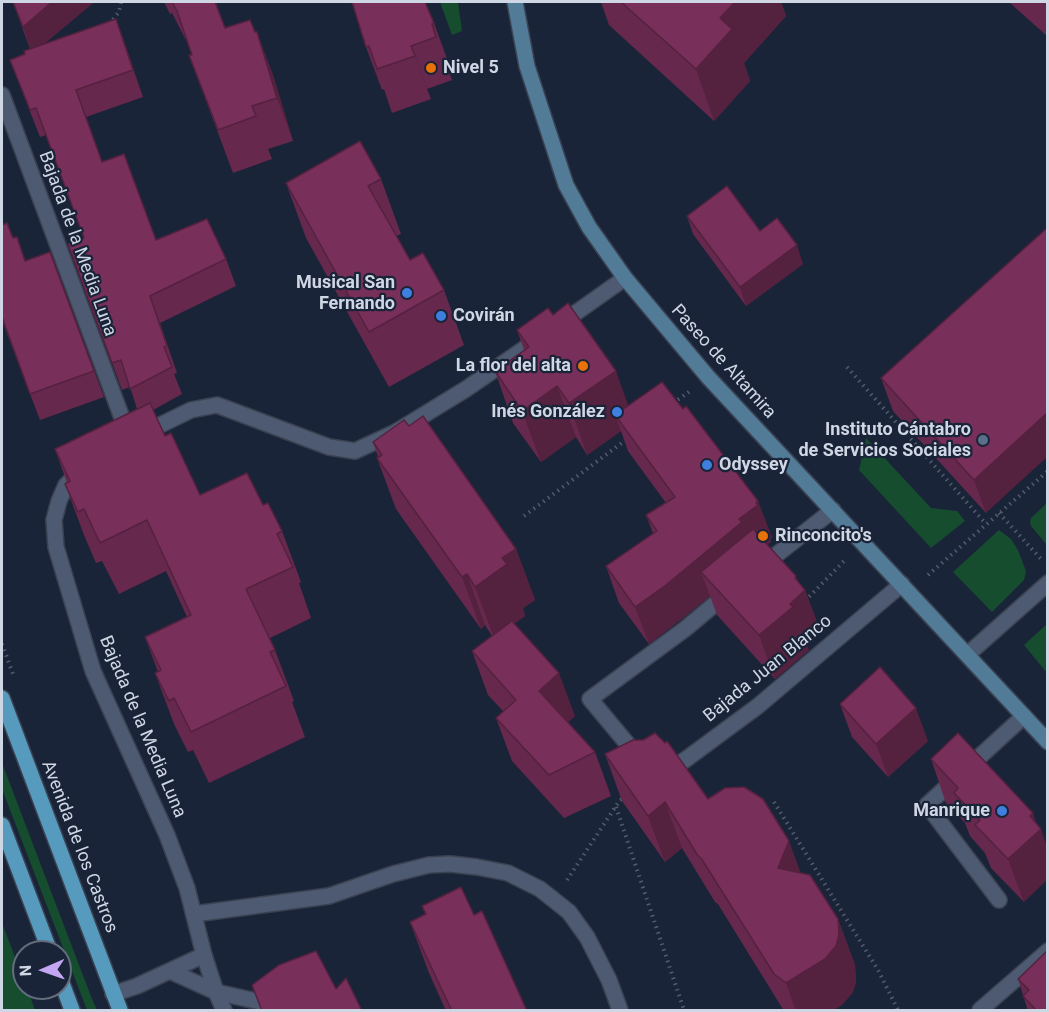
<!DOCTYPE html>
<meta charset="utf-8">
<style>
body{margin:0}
#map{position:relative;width:1049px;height:1012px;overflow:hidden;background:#1a2438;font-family:Roboto,sans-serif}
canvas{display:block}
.frame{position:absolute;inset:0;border:3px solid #d0d7e4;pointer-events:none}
.north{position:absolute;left:12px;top:940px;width:60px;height:60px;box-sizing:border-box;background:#1a2438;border:2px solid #636c7d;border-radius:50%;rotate:268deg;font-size:16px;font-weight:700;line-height:24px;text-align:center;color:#d0d7e4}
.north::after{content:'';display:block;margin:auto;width:21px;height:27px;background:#c3a7f2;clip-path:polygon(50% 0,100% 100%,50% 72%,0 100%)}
</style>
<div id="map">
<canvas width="1049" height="1012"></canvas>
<div class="frame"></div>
<div class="north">N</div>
</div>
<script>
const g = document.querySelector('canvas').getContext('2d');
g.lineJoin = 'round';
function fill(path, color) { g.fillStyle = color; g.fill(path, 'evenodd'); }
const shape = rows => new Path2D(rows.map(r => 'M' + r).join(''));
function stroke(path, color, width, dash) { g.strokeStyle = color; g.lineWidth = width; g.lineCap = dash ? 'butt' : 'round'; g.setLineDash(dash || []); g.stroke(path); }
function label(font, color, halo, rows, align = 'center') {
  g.font = font + ' Roboto,sans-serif'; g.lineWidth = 4.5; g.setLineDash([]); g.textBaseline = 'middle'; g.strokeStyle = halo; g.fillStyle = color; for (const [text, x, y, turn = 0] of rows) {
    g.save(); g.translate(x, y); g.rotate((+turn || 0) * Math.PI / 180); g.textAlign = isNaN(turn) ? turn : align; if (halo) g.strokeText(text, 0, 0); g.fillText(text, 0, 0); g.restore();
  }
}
const green = shape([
 [440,2,458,2,462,31,452,35],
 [866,438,931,508,957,511,965,521,931,548,859,470],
 [1047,503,1047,545,1031,526,1030,522,1031,518],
 [999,530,1011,539,1018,550,1026,571,1024,580,992,612,953,572],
 [1047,624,1047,673,1024,645],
 [2,763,92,999,97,1010,87,1010,2,789],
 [2,923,24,981,24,988,27,988,35,1010,2,1010]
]);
const path = shape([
 [109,24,119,12,121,2],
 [847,367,986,524],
 [673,403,689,392],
 [999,513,1041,559],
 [524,516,627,439],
 [928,575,1048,471],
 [805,601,844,561],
 [2,644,13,674],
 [774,802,878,970,898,1010],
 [616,807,684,1010],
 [567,880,620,800,624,798]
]);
const service = shape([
 [967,655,1048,583],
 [999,900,927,805,1024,716],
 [204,955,216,992,265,1003]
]);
const minor = shape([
 [2,95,128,434],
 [560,324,625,278],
 [142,434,191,410,217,405,329,447,355,451,396,432,466,389,540,338],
 [78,473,66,485,59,501,54,520,56,547,93,671,167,835,187,888,204,955,137,986,113,994],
 [761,567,833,510],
 [640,759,590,699,685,629,728,593],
 [665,772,685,760,758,706,902,584],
 [194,914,329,896,393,874,429,865,450,864,477,867,508,873,540,889,569,912,587,937,609,980,620,1010],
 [170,971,216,992,224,1010],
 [980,1010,1048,951]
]);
const secondary = shape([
 [515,2,527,66,566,185,589,227,625,278,708,377,1048,742]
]);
const primary = shape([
 [2,698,120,1010],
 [2,825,50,952],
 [60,978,72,1010]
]);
const wall = shape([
 [13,2,94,2,44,44,116,19,143,97,86,117,102,162,156,240,226,259,236,286,160,323,177,373,174,374,182,394,153,410,165,436,200,495,263,505,282,531,301,582,299,583,311,618,270,638,275,650,294,701,292,702,305,737,209,783,193,750,188,752,174,724,155,673,158,672,145,637,187,617,166,571,119,594,102,561,96,563,84,535,65,484,67,483,55,449,137,409,130,387,122,390,68,244,84,238,46,135,40,137,10,60,25,54,30,49],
 [164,2,216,2,225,28,255,32,273,75,293,141,268,149,272,159,233,173,189,55,192,55,190,48,172,13,170,14],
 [601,2,781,2,786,16,744,63,750,81,714,121,609,25],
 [1009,2,1047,2,1047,36],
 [434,23,450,67,447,67,452,80,427,89,431,99,392,113,384,89,382,90,366,47],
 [381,179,401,234,396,236,410,260,444,290,464,345,389,387,306,238,286,183],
 [687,216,803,264,746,306,693,234],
 [2,225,13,238,26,261,50,252,104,397,40,420,3,323,2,323],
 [1047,228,986,513,893,411,881,378],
 [553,315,628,405,772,537,770,539,771,542,767,544,805,590,821,633,807,646,809,650,775,679,717,615,710,596,679,621,649,644,619,603,606,566,653,533,646,515,666,503,628,451,621,431,587,455,576,437,541,462,513,423,495,371,524,350,517,330],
 [373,442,516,549,535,600,523,608,525,616,514,624,575,716,568,722,595,752,611,796,564,818,512,761,496,718,503,711,488,695,472,651,492,636,485,625,481,629,396,509,377,458,378,457],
 [840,704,928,741,888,777,852,737],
 [605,754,708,799,801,873,838,919,855,965,856,982,853,992,842,1005,832,1011,784,1011,718,904,715,902,682,848,665,862,622,801],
 [931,759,1033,813,1024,902,991,868,985,853,970,836,965,823,946,803],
 [422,906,474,915,527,1011,446,1011,429,973,410,922,425,915],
 [1018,979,1047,1011,1028,1011]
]);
const shadedWall = shape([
 [52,2,94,2,32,54,23,27],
 [735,2,781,2,786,16,744,63,750,81,714,121,696,69,720,18],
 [116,19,126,46,143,97,133,70],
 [257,32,273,75,293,141,277,98],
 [411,46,427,89,431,99,415,56],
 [797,245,803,264,746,306,740,287],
 [616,371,634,422,615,415,621,431,587,455,569,403],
 [557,386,576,437,541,462,522,411],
 [1047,413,1047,457,986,513,974,480],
 [758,501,772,537,770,539,771,542,754,554,701,572,710,596,679,621,649,644,635,607,739,519],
 [516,549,535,600,523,608,525,616,494,638,475,587,502,558],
 [467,574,485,625,481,629,462,577],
 [796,576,802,593,805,590,821,633,807,646,809,650,775,679,759,635],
 [559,673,575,716,555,734,539,691],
 [916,708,928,741,888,777,876,744],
 [665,802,682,848,665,862,648,816],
 [1033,813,1039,830,1041,829,1047,847,1047,880,1024,902,1008,859,1030,816],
 [789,841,806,887,778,868],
 [838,919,855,965,856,982,853,992,842,1005,832,1011,796,1011,786,983]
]);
const building = shape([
 [13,2,52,2,23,27,13,2],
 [172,2,215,2,225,28,250,20,255,32,257,32,277,98,252,106,256,116,218,130,189,55,192,55,177,11,172,2],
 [352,2,425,2,434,23,432,24,436,37,411,46,415,56,377,69,369,46,366,47,352,2],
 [621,2,735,2,720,18,732,29,696,69,621,2],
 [116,19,133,70,76,90,102,162,124,154,156,240,207,219,226,259,150,296,167,346,164,347,172,367,130,389,121,360,112,363,68,244,84,238,36,108,30,110,10,60,25,54,24,51,116,19],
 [360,141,381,179,368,186,410,260,423,253,444,290,369,332,286,183,360,141],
 [727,186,760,231,777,218,797,245,740,287,687,216,727,186],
 [7,223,13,238,17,237,25,261,50,252,94,371,30,394,2,317,2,225,7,223],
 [1047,228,1047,413,974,480,881,378,1047,228],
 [568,303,616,371,569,403,557,386,522,411,495,371,529,347,517,330,548,308,553,315,568,303],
 [662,382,683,409,686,406,758,501,756,503,758,505,739,519,742,522,666,585,635,607,606,566,657,531,646,515,675,497,615,415,662,382],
 [150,403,165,436,171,433,200,495,247,473,263,505,268,503,282,531,277,534,293,567,246,589,275,650,270,652,286,686,191,732,174,698,169,701,155,673,161,670,145,637,191,615,147,520,100,543,84,509,78,512,65,484,70,481,55,449,150,403],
 [423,416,516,549,502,558,507,564,475,587,467,574,462,577,377,458,382,455,373,442,404,420,409,426,423,416],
 [753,529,796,576,795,578,805,590,790,604,793,607,759,635,701,572,753,529],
 [512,621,559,673,539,691,595,752,549,775,496,718,516,700,472,651,512,621],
 [880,667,916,708,876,744,840,704,880,667],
 [655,733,665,743,667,741,708,799,725,788,744,787,763,799,789,841,778,868,810,875,838,919,839,935,836,946,825,959,786,983,774,974,701,858,698,856,665,802,648,816,605,754,633,740,643,740,655,733],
 [958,733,1033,813,1030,816,1041,829,1008,859,975,825,980,820,954,793,958,788,931,759,958,733],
 [461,887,474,915,482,911,527,1011,452,1011,410,922,426,914,422,906,461,887],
 [316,951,336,989,346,978,362,1011,262,1011,252,985,279,965,316,951],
 [1047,951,1047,1011,1037,1011,1023,996,1029,990,1018,979,1047,951]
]);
const markers = [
 [431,68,6,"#e8710a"],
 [407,293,6,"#3f7fe0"],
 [441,316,6,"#3f7fe0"],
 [583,366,6,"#e8710a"],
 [617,412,6,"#3f7fe0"],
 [983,440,6,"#5c6f8a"],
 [707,465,6,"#3f7fe0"],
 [763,536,6,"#e8710a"],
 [1002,811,6,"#3f7fe0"]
];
const poiNames = [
 ["Nivel 5",443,68,"left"],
 ["Musical San",395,283],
 ["Fernando",395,304],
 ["Covirán",453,316,"left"],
 ["La flor del alta",571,366],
 ["Inés González",605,412],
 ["Instituto Cántabro",971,430],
 ["de Servicios Sociales",971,451],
 ["Odyssey",719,465,"left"],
 ["Rinconcito's",775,536,"left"],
 ["Manrique",990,811]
];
const streetNames = [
 ["Bajada de la Media Luna",77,244,70],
 ["Paseo de Altamira",723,362,48],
 ["Bajada Juan Blanco",768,669,-39],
 ["Bajada de la Media Luna",142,727,67],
 ["Avenida de los Castros",79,847,69]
];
fill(green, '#154d2e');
stroke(service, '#3a4252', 18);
stroke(minor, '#3a4252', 18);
stroke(secondary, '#3a4252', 18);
stroke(primary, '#3a4252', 18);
stroke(path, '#535c6e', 4, [1.5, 4.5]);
stroke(service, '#4e5a71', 15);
stroke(minor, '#4e5a71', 15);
stroke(secondary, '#527b98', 15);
stroke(primary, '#569bbe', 15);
fill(wall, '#67284d');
fill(shadedWall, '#54213f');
fill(building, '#782f5a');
stroke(building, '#54213f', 1.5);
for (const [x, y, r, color] of markers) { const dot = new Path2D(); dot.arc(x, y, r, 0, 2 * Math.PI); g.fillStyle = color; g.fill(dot); stroke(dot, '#1a2438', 2); }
label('bold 18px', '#d0d7e4', '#1a2438', poiNames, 'right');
label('18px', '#d0d7e4', '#1a2438', streetNames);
</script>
